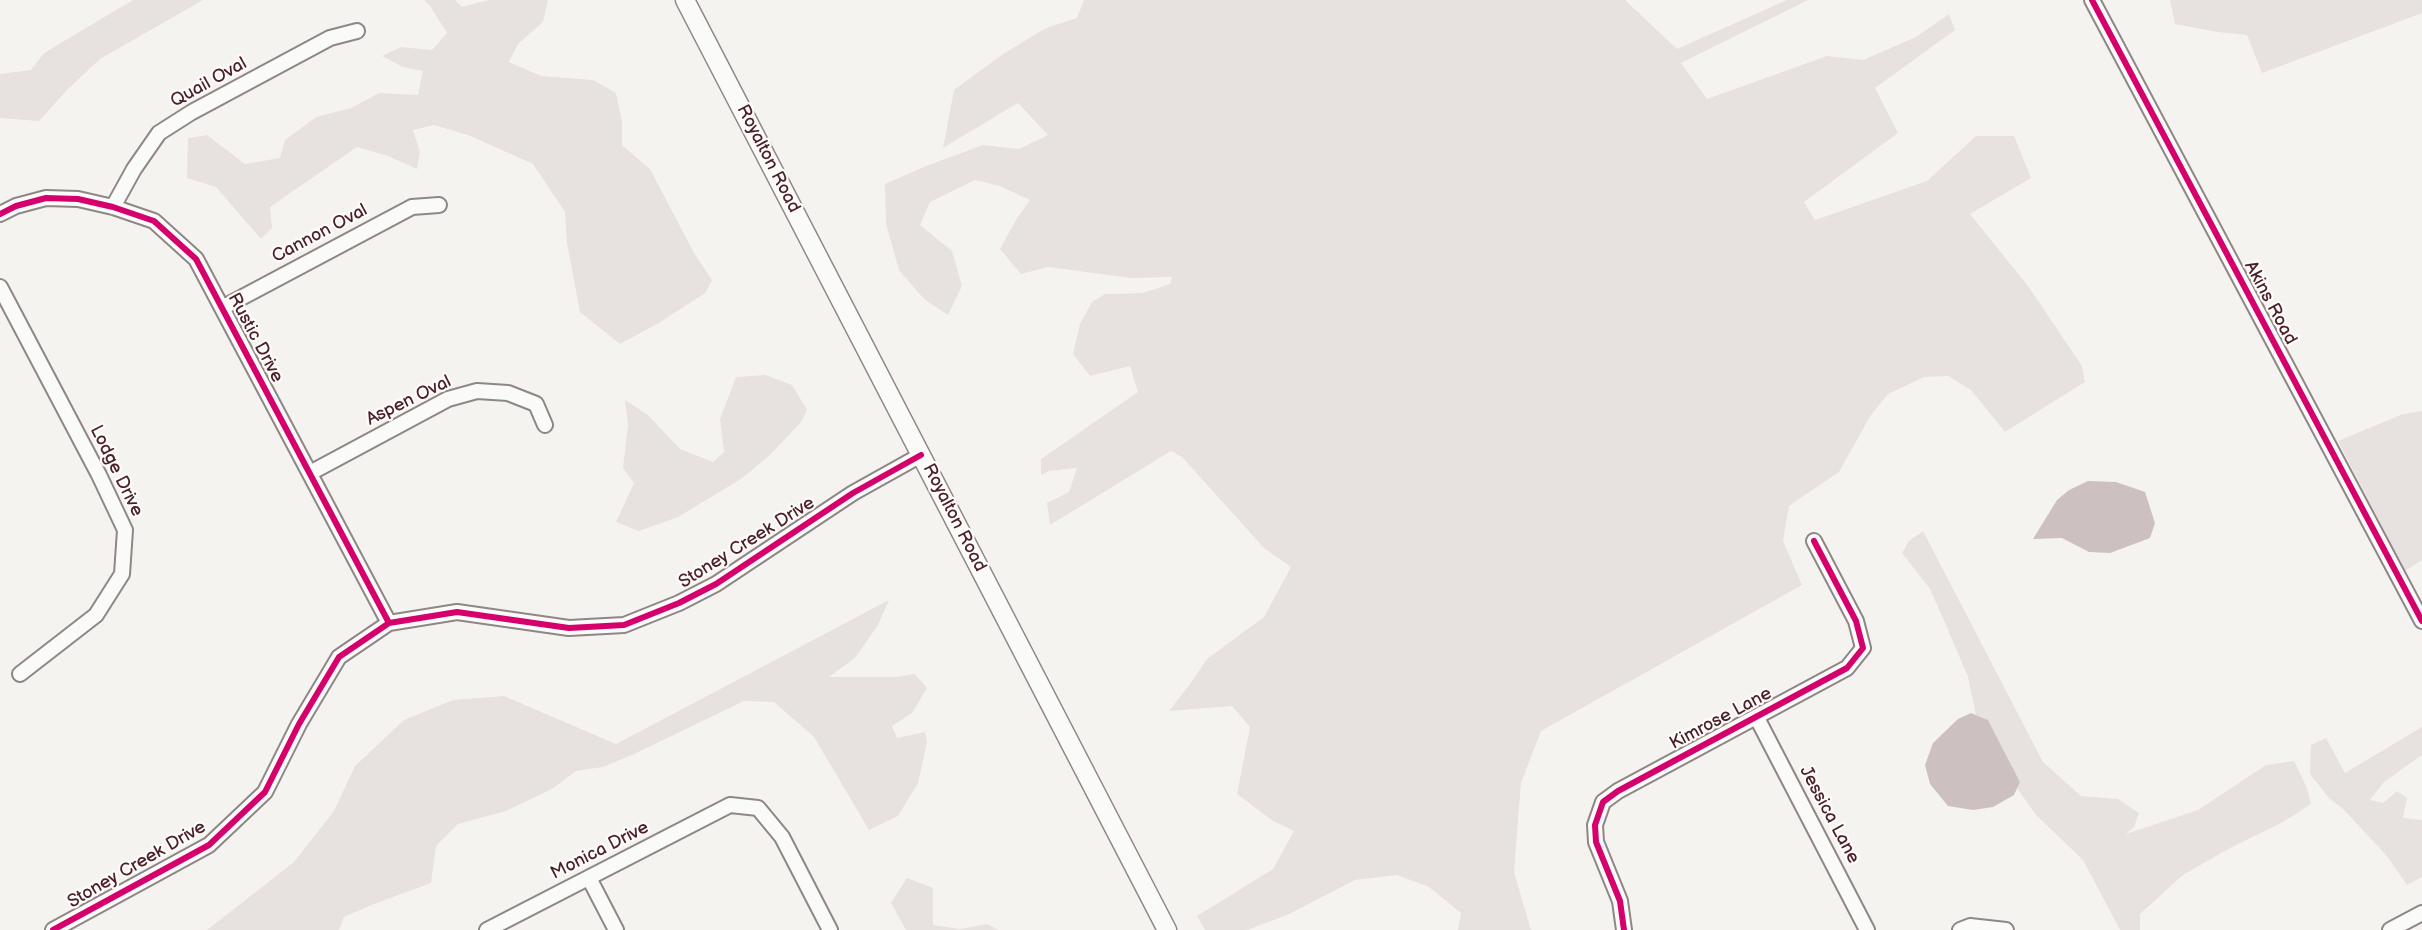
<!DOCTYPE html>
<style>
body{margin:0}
canvas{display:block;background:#f5f3f0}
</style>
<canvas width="2422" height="930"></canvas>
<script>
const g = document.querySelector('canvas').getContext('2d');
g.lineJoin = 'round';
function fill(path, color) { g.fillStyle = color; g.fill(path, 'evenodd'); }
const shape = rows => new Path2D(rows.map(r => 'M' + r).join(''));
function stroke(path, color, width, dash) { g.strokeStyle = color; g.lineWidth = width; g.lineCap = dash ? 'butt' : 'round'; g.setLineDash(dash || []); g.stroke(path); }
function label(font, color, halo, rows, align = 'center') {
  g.font = font + ' "Balsamiq Sans",sans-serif'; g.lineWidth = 4.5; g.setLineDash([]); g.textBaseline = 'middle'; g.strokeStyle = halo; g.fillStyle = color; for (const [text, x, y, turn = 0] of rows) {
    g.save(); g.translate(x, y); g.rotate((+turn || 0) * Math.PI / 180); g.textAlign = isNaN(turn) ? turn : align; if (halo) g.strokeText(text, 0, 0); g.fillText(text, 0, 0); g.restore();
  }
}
const green = shape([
 [133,0,203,0,100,59,67,90,39,121,0,118,0,74,31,70,44,53],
 [424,0,455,0,462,7,489,0,548,0,543,22,518,44,509,62,541,76,593,80,616,93,622,122,622,145,650,169,694,253,712,280,705,293,659,323,620,344,580,312,567,243,565,212,533,164,468,135,434,125,413,130,420,152,417,169,388,156,357,147,270,207,272,228,261,239,216,187,187,178,188,138,207,135,245,164,280,158,285,140,316,117,351,108,379,93,418,95,423,71,403,67,382,56,401,47,432,50,447,33,430,6],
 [1084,0,1625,0,1677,49,1787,0,1808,0,1681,63,1707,99,1827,56,1863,60,1916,37,1949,14,1955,30,1875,88,1898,133,1804,202,1815,220,1927,181,1976,136,2014,136,2031,178,1970,214,2028,286,2082,366,2085,382,2005,432,1971,390,1948,376,1924,377,1888,394,1871,415,1839,472,1789,506,1783,541,1802,585,1541,731,1521,783,1514,872,1531,930,1458,930,1461,913,1429,887,1397,875,1355,880,1287,915,1247,930,1205,930,1197,916,1273,869,1294,831,1273,821,1237,794,1250,727,1232,706,1169,711,1190,684,1207,659,1264,617,1291,567,1265,549,1182,457,1171,451,1050,525,1047,503,1069,492,1077,468,1049,471,1041,475,1041,459,1138,392,1130,366,1090,376,1073,354,1080,324,1092,302,1105,294,1143,293,1170,284,1172,277,1131,278,1048,267,1021,274,1000,249,1017,218,1030,200,1000,186,975,180,930,202,920,225,952,251,962,286,948,315,924,299,899,270,886,224,885,184,926,166,983,145,1019,149,1048,135,1018,103,943,148,954,90,1003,54,1046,28,1077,18],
 [2170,0,2422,0,2422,13,2262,73,2247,35,2217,32,2175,24],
 [765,375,792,385,807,410,801,422,769,456,741,479,678,517,639,531,616,522,634,483,623,468,628,425,625,400,648,415,680,449,713,462,724,452,720,419,736,377],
 [2422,411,2422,560,2405,571,2338,441,2403,414],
 [1923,531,2043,762,2081,796,2118,799,2139,813,2134,827,2126,834,2198,810,2266,765,2294,761,2307,788,2311,804,2283,822,2230,848,2183,875,2140,914,2140,930,2120,930,2083,860,2036,815,2017,788,2020,782,1988,720,1976,715,1968,677,1946,625,1930,589,1902,553,1909,541],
 [889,600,878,625,855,658,829,677,896,677,915,674,927,688,912,713,892,726,897,738,925,732,927,742,918,783,898,816,869,830,814,737,774,702,744,701,632,755,603,767,576,771,552,789,506,811,458,824,436,846,431,883,374,904,344,917,339,930,207,930,294,862,334,811,355,766,404,720,453,700,504,696,616,744],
 [2422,727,2422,755,2384,782,2370,800,2383,803,2397,791,2407,798,2403,818,2422,820,2422,877,2407,885,2386,855,2344,810,2328,797,2310,774,2311,745,2326,738,2345,773],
 [907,878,933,888,933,925,960,929,987,924,999,930,906,930,891,903]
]);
const water = shape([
 [2088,481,2116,482,2145,492,2155,523,2150,538,2110,553,2089,552,2062,538,2033,539,2057,500,2069,490],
 [1971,713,1988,720,2020,782,2014,795,1993,807,1973,810,1948,806,1930,784,1925,765,1933,743,1958,719]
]);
const minor = shape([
 [2092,0,2422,621],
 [113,207,134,169,159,133,192,112,330,38,357,31],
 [0,214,16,206,46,198,78,199,113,207,154,221,196,259,389,623],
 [0,287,99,475,125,530,122,574,96,615,20,674],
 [222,308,412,207,439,205],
 [310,473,448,399,477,391,508,393,536,404,545,425],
 [1757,718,1867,930],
 [589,878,616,930],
 [53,930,209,845,265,792,299,724,339,657,389,623,457,612,569,628,624,625,679,603,716,584,853,493,921,455],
 [487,930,730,805,758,808,782,837,830,930],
 [1624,930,1620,901,1596,842,1595,825,1603,802,1618,791,1847,668,1863,648,1856,621,1814,541],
 [1960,930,1970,926,2006,930],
 [2390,930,2422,913]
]);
const major = shape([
 [685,0,1167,930]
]);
const cycleway = shape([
 [2092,0,2422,621],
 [0,214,16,206,46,198,78,199,113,207,154,221,196,259,389,623],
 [53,930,209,845,265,792,299,724,339,657,389,623,457,612,569,628,624,625,679,603,716,584,853,493,921,455],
 [1624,930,1620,901,1596,842,1595,825,1603,802,1618,791,1847,668,1863,648,1856,621,1814,541]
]);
const streetNames = [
 ["Quail Oval",209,83,-29],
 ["Royalton Road",768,159,63],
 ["Cannon Oval",320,234,-28],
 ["Akins Road",2270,303,62],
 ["Rustic Drive",255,338,62],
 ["Aspen Oval",409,401,-26],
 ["Lodge Drive",116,471,64],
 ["Royalton Road",954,518,63],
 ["Stoney Creek Drive",747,543,-32],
 ["Kimrose Lane",1721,719,-28],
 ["Jessica Lane",1829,815,62],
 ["Monica Drive",600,851,-27],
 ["Stoney Creek Drive",137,865,-30]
];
fill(green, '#e7e2e0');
fill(water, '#ccc1c0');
stroke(minor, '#8f8687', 18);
stroke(major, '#8f8687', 21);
stroke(minor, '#fafaf8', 14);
stroke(major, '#fafaf8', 18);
stroke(cycleway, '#d6006c', 6);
label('18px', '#4a1f2b', '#fdfcf7', streetNames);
</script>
